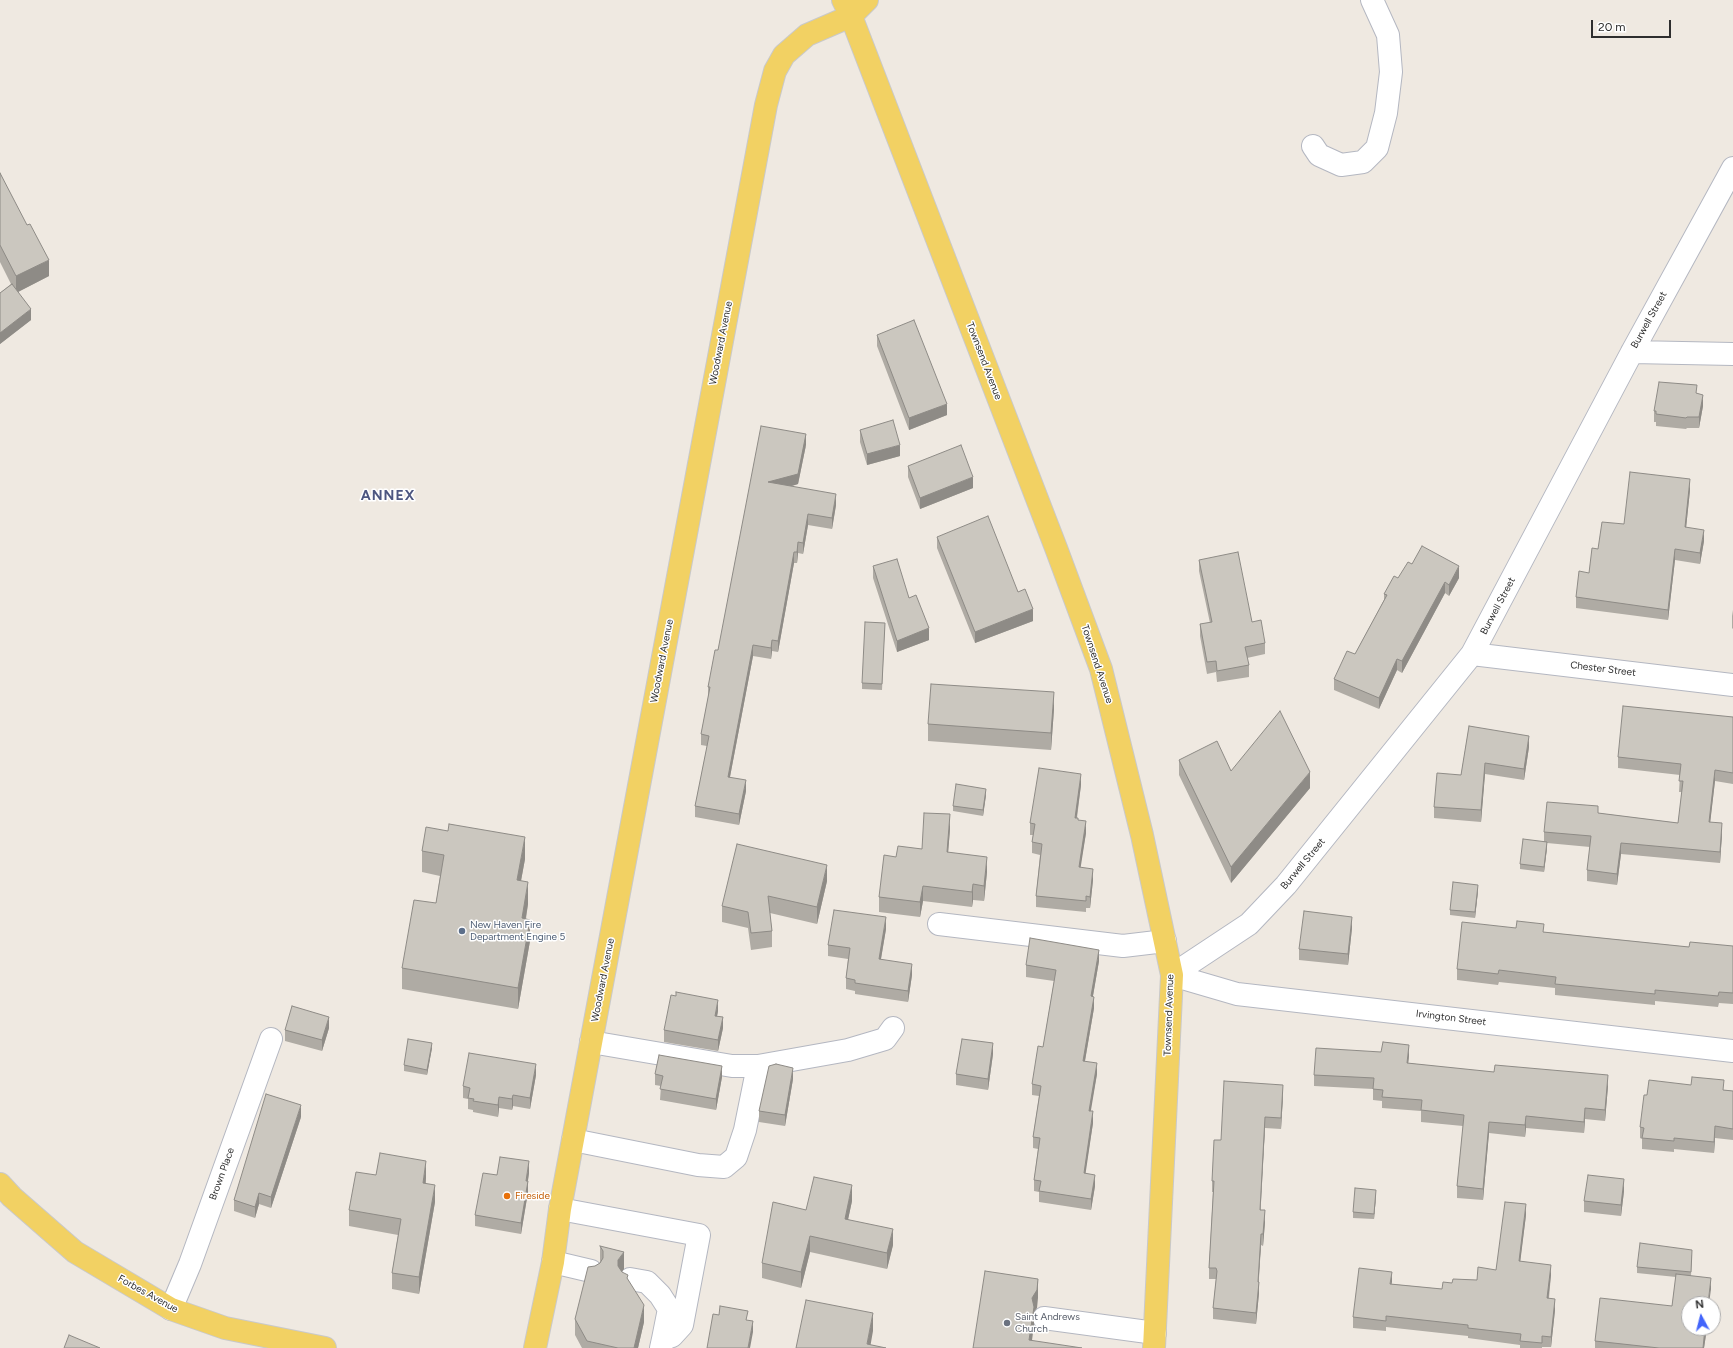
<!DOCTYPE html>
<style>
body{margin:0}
#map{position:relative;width:1733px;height:1348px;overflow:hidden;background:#efe9e1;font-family:Figtree,sans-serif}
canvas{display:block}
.north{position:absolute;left:1681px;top:1296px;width:40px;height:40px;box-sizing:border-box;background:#fff;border:1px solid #ababab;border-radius:50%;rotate:353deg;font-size:11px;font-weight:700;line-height:16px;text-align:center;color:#2e2e2e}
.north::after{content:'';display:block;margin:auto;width:14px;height:18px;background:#4264fb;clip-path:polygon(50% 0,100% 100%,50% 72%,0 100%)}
.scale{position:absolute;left:1591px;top:20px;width:80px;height:18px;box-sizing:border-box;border:2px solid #2e2e2e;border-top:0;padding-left:5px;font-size:12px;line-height:14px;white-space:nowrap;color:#2e2e2e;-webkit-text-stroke:3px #fff;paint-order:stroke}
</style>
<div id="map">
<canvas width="1733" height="1348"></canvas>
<div class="north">N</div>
<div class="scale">20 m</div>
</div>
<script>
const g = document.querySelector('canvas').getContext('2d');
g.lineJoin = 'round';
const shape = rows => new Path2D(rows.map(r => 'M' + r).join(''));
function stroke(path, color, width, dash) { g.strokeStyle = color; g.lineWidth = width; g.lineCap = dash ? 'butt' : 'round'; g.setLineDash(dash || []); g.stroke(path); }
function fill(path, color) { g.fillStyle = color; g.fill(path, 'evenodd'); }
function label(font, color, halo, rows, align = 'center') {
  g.font = font + ' Figtree,sans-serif'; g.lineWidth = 3; g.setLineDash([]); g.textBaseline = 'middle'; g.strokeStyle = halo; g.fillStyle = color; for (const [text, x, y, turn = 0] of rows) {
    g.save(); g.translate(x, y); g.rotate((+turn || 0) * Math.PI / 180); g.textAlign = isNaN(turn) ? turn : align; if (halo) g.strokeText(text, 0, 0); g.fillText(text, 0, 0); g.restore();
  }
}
const minor = shape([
 [1313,146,1319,155,1341,165,1363,162,1377,148,1386,113,1391,72,1388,35,1372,0],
 [1632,352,1733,354],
 [1472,654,1733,685],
 [939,924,1123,946,1165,941],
 [1172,975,1249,924,1286,885,1472,654,1632,352,1733,168],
 [1172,975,1237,994,1733,1051],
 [591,1042,732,1066,758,1066,848,1050,885,1039,893,1028],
 [573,1140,698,1165,724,1167,736,1157,745,1130,758,1066],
 [560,1209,699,1235,682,1325,672,1336,663,1339,661,1348],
 [553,1262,591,1271],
 [630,1279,647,1282,660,1295,669,1309,663,1339],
 [171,1309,190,1264,271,1039],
 [1044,1318,1155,1333]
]);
const major = shape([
 [843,0,851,16,1056,548,1101,669,1142,835,1172,975,1154,1348],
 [0,1184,12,1197,75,1252,171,1309,225,1328,325,1348],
 [535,1348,553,1262,560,1209,766,105,775,71,784,55,807,35,851,16,867,0]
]);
const wall = shape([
 [0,173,49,276,18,292,31,320,0,344,0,293,11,284,0,262],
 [877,335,947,415,909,430,877,346],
 [1697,393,1703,406,1699,428,1687,428,1686,429,1656,426,1656,422,1654,422,1654,411],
 [860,430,900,456,867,465,860,442],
 [806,445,798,484,792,486,836,505,832,529,808,525,803,554,798,553,797,563,794,563,778,652,772,651,771,659,753,656,730,777,746,791,739,825,695,817,695,806,707,746,701,745,701,734,708,698,708,687,718,650],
 [908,466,973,488,920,509,908,477],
 [1690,490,1686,528,1704,541,1700,564,1675,560,1668,620,1576,608,1576,597,1589,573,1598,549,1624,524],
 [937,537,1018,592,1033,621,975,643,937,548],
 [1199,560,1252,622,1265,643,1265,654,1247,658,1249,665,1249,677,1217,682,1216,672,1207,674,1200,636,1200,624,1210,623,1199,571],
 [1412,564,1459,578,1449,596,1445,593,1402,673,1397,670,1379,709,1334,690,1334,679,1355,654,1384,600,1384,594],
 [873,566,909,598,929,640,897,652,873,578],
 [1733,610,1733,629,1732,628,1732,616],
 [885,623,882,690,862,689,862,683],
 [1054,709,1051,750,928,741,928,724],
 [1733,717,1733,784,1715,781,1710,822,1722,834,1720,863,1621,854,1617,885,1587,881,1587,870,1590,847,1547,843,1547,848,1544,872,1520,869,1520,864,1544,842,1544,832,1598,813,1678,823,1682,792,1679,792,1680,775,1618,768,1618,757],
 [1469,726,1529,747,1524,780,1485,774,1481,822,1434,818,1434,807,1461,775],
 [1179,760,1310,788,1231,883,1179,775],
 [1081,785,1077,818,1086,833,1080,867,1093,880,1090,908,1086,908,1086,912,1036,907,1036,896,1040,855,1032,853,1032,842,1033,835,1030,835,1030,823],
 [986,795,983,816,953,811,953,806],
 [950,829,948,852,987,872,984,901,973,900,972,907,923,901,920,917,879,912,879,897,896,857,922,849],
 [422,851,525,859,521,881,528,904,526,919,530,941,518,1009,402,989,402,968,436,903,440,876,422,872],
 [827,881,817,924,770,913,772,931,772,947,751,950,748,928,722,922,722,906],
 [1478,891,1475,918,1450,915,1450,910],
 [1352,928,1348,965,1299,960,1299,949],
 [1516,928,1544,932,1689,947,1733,946,1733,1004,1719,1003,1718,1007,1655,1001,1655,1005,1555,995,1555,988,1499,982,1498,985,1457,980,1457,969],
 [886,929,881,959,912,975,908,1002,855,994,855,991,846,989,846,978,848,959,828,956,828,945],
 [1099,961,1093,996,1094,1008,1085,1061,1097,1074,1090,1111,1093,1123,1085,1173,1095,1186,1091,1210,1039,1202,1039,1192,1034,1191,1034,1180,1038,1149,1033,1148,1033,1137,1039,1096,1032,1095,1032,1084,1043,1047,1054,981,1026,977,1026,965],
 [718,1011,717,1016,723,1028,718,1051,664,1042,664,1030],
 [329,1028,322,1051,285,1041,285,1030],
 [432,1048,427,1075,404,1071,404,1065],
 [993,1054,988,1090,956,1085,956,1074],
 [1409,1056,1408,1063,1608,1086,1605,1121,1585,1119,1584,1133,1526,1128,1525,1137,1489,1133,1483,1200,1457,1198,1457,1186,1463,1126,1421,1122,1421,1111,1382,1108,1382,1101,1373,1100,1373,1089,1314,1086,1314,1075],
 [655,1074,722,1077,716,1110,660,1100,661,1086,655,1085],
 [536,1075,530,1109,513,1106,512,1110,499,1108,498,1117,473,1112,473,1110,468,1109,468,1099,463,1098,463,1086],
 [793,1079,785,1126,759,1122,759,1111],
 [1724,1090,1733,1091,1733,1140,1715,1138,1714,1153,1674,1149,1674,1152,1642,1149,1642,1139,1640,1138,1640,1127,1647,1095],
 [1283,1096,1281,1129,1265,1128,1260,1210,1265,1222,1263,1246,1261,1245,1258,1282,1259,1293,1256,1324,1213,1319,1213,1308,1216,1279,1209,1279,1209,1268,1213,1192,1212,1192,1212,1181,1221,1140],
 [301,1117,271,1208,259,1204,255,1218,234,1211,234,1200],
 [529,1173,528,1181,528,1192,521,1234,475,1226,475,1215,497,1175],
 [376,1175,426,1178,426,1183,435,1202,419,1294,392,1289,392,1273,398,1235,349,1226,349,1210],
 [1624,1191,1621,1216,1584,1212,1584,1201],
 [1376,1196,1374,1219,1353,1218,1353,1212],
 [852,1201,848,1219,893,1245,887,1269,810,1252,801,1288,762,1278,762,1263,806,1210],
 [1526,1215,1520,1261,1551,1275,1549,1298,1555,1310,1551,1347,1542,1347,1542,1348,1520,1348,1520,1345,1468,1338,1468,1336,1386,1327,1386,1331,1353,1328,1353,1317,1392,1284,1442,1289,1452,1283,1477,1280,1496,1270],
 [600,1246,624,1269,622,1272,628,1280,644,1322,638,1348,582,1348,575,1335,575,1319,595,1266,600,1263],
 [1692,1255,1691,1276,1711,1289,1689,1328,1707,1328,1704,1348,1595,1348,1595,1341,1672,1306,1676,1277,1637,1273,1637,1267]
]);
const shadedWall = shape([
 [49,260,49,276,16,293,16,276],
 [31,309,31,320,0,344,0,333],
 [1703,395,1703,406,1699,428,1699,417],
 [947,404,947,415,909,430,909,418],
 [806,434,806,445,798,484,768,493,768,482],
 [900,445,900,456,867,465,867,454],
 [973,477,973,488,920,509,920,498],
 [1690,479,1690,490,1685,538,1685,527],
 [836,494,836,505,832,529,832,518],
 [808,514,808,525,803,554,803,543],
 [1704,530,1704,541,1700,564,1700,553],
 [798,542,798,553,797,563,797,552],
 [1675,549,1675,560,1668,620,1668,610],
 [794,552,794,563,778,652,778,641],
 [1459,566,1459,578,1449,596,1449,585],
 [1445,582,1445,593,1402,673,1402,661],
 [1033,609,1033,621,975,643,975,632],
 [929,628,929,640,897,652,897,641],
 [772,640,772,651,771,659,771,648],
 [753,645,753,656,728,787,728,777],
 [1397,659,1397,670,1379,709,1379,698],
 [1054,692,1054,709,1051,750,1051,733],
 [1529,736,1529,747,1524,780,1524,769],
 [1485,763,1485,774,1481,822,1481,810],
 [1715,770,1715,781,1709,833,1709,822],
 [1310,772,1310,788,1231,883,1231,867],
 [1081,774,1081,785,1075,829,1075,818],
 [746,780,746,791,739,825,739,814],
 [986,789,986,795,983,816,983,810],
 [950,814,950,829,947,867,947,852],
 [1086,821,1086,833,1079,878,1079,867],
 [1722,823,1722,834,1720,863,1720,852],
 [525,837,525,859,517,902,517,880],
 [1547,842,1547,848,1544,872,1544,867],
 [1621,843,1621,854,1617,885,1617,874],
 [987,857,987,872,984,901,984,886],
 [827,865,827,881,817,924,817,907],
 [1093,869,1093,880,1090,908,1090,897],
 [528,882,528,904,522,940,522,918],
 [973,884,973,900,972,907,972,892],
 [1478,885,1478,891,1475,918,1475,912],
 [923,886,923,901,920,917,920,902],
 [886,917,886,929,879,970,879,959],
 [1352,917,1352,928,1348,965,1348,954],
 [530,920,530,941,518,1009,518,988],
 [1099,950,1099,961,1091,1007,1091,996],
 [912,964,912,975,908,1002,908,991],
 [1094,997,1094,1008,1083,1072,1083,1061],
 [718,1000,718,1011,715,1027,715,1016],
 [329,1017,329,1028,322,1051,322,1040],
 [723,1017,723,1028,718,1051,718,1040],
 [432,1043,432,1048,427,1075,427,1070],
 [993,1043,993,1054,988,1090,988,1079],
 [1409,1045,1409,1056,1407,1074,1407,1063],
 [1097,1063,1097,1074,1089,1122,1089,1111],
 [536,1064,536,1075,530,1109,530,1098],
 [722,1066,722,1077,716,1110,716,1099],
 [793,1068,793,1079,785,1126,785,1115],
 [1608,1075,1608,1086,1605,1121,1605,1110],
 [1283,1085,1283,1096,1281,1129,1281,1118],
 [513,1095,513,1106,512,1110,512,1099],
 [499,1097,499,1108,498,1117,498,1105],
 [301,1105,301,1117,271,1208,271,1197],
 [1585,1108,1585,1119,1584,1133,1584,1122],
 [1093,1111,1093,1123,1084,1184,1084,1173],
 [1526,1116,1526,1128,1525,1137,1525,1125],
 [1265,1117,1265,1128,1260,1221,1260,1210],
 [1489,1122,1489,1133,1483,1200,1483,1189],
 [1715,1126,1715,1138,1714,1153,1714,1142],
 [426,1161,426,1178,423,1199,423,1183],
 [529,1161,529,1173,526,1192,526,1181],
 [1095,1175,1095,1186,1091,1210,1091,1199],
 [1624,1179,1624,1191,1621,1216,1621,1205],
 [528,1181,528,1192,521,1234,521,1223],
 [435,1185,435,1202,419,1294,419,1277],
 [852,1185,852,1201,845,1234,845,1219],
 [1376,1190,1376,1196,1374,1219,1374,1214],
 [259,1193,259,1204,255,1218,255,1207],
 [1526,1204,1526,1215,1519,1272,1519,1261],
 [1265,1210,1265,1222,1263,1246,1263,1234],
 [893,1229,893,1245,887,1269,887,1253],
 [1261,1234,1261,1245,1258,1293,1258,1282],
 [810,1236,810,1252,801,1288,801,1272],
 [624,1252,624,1269,618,1276,618,1260],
 [1551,1265,1551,1275,1547,1309,1547,1298],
 [1392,1272,1392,1282,1390,1294,1390,1284],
 [1711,1278,1711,1289,1709,1304,1708,1304],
 [1038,1279,1038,1298,1037,1308,1034,1312,1034,1325,1031,1348,1029,1340,1032,1298],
 [1259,1282,1259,1293,1256,1324,1256,1313],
 [1555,1299,1555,1310,1551,1347,1551,1337],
 [644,1305,644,1322,638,1348,634,1348],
 [873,1313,873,1331,870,1348,867,1344],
 [753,1321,753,1332,750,1348,748,1348],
 [1705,1328,1707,1328,1704,1348,1703,1348]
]);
const building = shape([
 [0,173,27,225,30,224,49,260,16,276,0,245,0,173],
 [12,284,31,309,0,333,0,293,12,284],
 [914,320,947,404,909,418,877,335,914,320],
 [1659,382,1697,385,1696,393,1703,395,1699,417,1687,417,1686,418,1656,414,1656,411,1654,411,1659,382],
 [893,420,900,445,867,454,860,430,893,420],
 [761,426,806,434,798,474,768,482,836,494,832,518,808,514,803,543,798,542,797,552,794,552,778,641,772,640,771,648,753,645,728,777,746,780,739,814,695,806,709,736,701,734,710,687,708,687,715,650,718,650,761,426],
 [961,445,973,477,920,498,908,466,961,445],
 [1630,472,1690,479,1685,527,1704,530,1700,553,1675,549,1668,610,1576,597,1579,571,1589,573,1592,548,1598,549,1602,522,1624,524,1630,472],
 [988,516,1018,592,1025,589,1033,609,975,632,937,537,988,516],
 [1422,546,1459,566,1449,585,1445,582,1402,661,1397,659,1379,698,1334,679,1347,651,1355,654,1387,595,1384,594,1394,576,1398,578,1408,562,1412,564,1422,546],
 [1238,552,1252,622,1261,620,1265,643,1245,647,1249,665,1217,671,1216,661,1207,662,1200,624,1212,622,1199,560,1238,552],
 [897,559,909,598,916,595,929,628,897,641,873,566,897,559],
 [865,622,885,623,882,684,862,683,865,622],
 [931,684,1054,692,1051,733,928,724,931,684],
 [1623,706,1733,717,1733,773,1715,770,1709,822,1722,823,1720,852,1621,843,1617,874,1587,870,1591,836,1544,832,1547,802,1598,806,1598,813,1678,823,1683,781,1679,781,1681,764,1618,757,1623,706],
 [1280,711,1310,772,1231,867,1179,760,1217,741,1231,771,1280,711],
 [1469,726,1529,736,1524,769,1485,763,1481,810,1434,807,1437,773,1461,775,1469,726],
 [1039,768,1081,774,1075,818,1078,818,1078,820,1086,821,1079,867,1093,869,1090,897,1086,896,1086,901,1036,896,1042,844,1032,842,1035,824,1030,823,1039,768],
 [956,784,986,789,983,810,953,806,956,784],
 [924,813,950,814,947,852,987,857,984,886,973,884,972,892,923,886,920,902,879,897,884,855,896,857,898,846,922,849,924,813],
 [449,824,525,837,517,880,528,882,522,918,530,920,518,988,402,968,414,900,436,903,444,855,422,851,426,827,448,831,449,824],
 [1523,839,1547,842,1544,867,1520,864,1523,839],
 [737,844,827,865,817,907,768,896,772,931,751,933,748,912,722,906,737,844],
 [1453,882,1478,885,1475,912,1450,910,1453,882],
 [834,910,886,917,879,959,912,964,908,991,855,983,855,980,846,978,850,948,828,945,834,910],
 [1304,911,1352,917,1348,954,1299,949,1304,911],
 [1517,921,1544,924,1543,932,1689,947,1690,942,1733,946,1733,993,1719,992,1718,996,1655,990,1655,994,1555,984,1556,977,1499,970,1498,974,1457,969,1462,922,1516,928,1517,921],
 [1030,938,1099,950,1091,996,1094,997,1083,1061,1097,1063,1089,1111,1093,1111,1084,1173,1095,1175,1091,1199,1039,1191,1041,1181,1034,1180,1040,1138,1033,1137,1041,1086,1032,1084,1038,1046,1043,1047,1056,970,1026,965,1030,938],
 [676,992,718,1000,715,1016,723,1017,718,1040,664,1030,671,995,676,996,676,992],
 [292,1006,329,1017,322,1040,285,1030,292,1006],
 [408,1039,432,1043,427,1070,404,1065,408,1039],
 [962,1039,993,1043,988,1079,956,1074,962,1039],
 [1383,1042,1409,1045,1407,1063,1494,1072,1495,1065,1608,1075,1605,1110,1585,1108,1584,1122,1526,1116,1525,1125,1489,1122,1483,1189,1457,1186,1464,1115,1421,1110,1422,1100,1382,1097,1383,1090,1373,1089,1374,1078,1314,1075,1316,1048,1381,1052,1383,1042],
 [469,1053,536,1064,530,1098,513,1095,512,1099,499,1097,498,1105,473,1101,474,1099,468,1098,470,1088,463,1086,469,1053],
 [659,1055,722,1066,716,1099,660,1089,663,1076,655,1074,659,1055],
 [776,1064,793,1068,785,1115,759,1111,769,1066,776,1064],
 [1692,1077,1724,1080,1723,1090,1733,1091,1733,1129,1715,1126,1714,1142,1674,1138,1674,1141,1642,1138,1644,1128,1640,1127,1644,1095,1647,1095,1649,1080,1691,1085,1692,1077],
 [1224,1081,1283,1085,1281,1118,1265,1117,1260,1210,1265,1210,1263,1234,1261,1234,1258,1282,1259,1282,1256,1313,1213,1308,1217,1271,1216,1268,1209,1268,1214,1181,1212,1181,1214,1140,1221,1140,1224,1081],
 [266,1094,301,1105,271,1197,259,1193,255,1207,234,1200,266,1094],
 [380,1153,426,1161,423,1183,435,1185,419,1277,392,1273,401,1219,349,1210,356,1172,376,1175,380,1153],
 [500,1157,529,1161,526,1181,528,1181,521,1223,475,1215,483,1173,497,1175,500,1157],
 [1588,1175,1624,1179,1621,1205,1584,1201,1588,1175],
 [814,1177,852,1185,845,1219,893,1229,887,1253,810,1236,801,1272,762,1263,773,1202,806,1210,814,1177],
 [1355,1188,1376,1190,1374,1214,1353,1212,1355,1188],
 [1505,1202,1526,1204,1519,1261,1551,1265,1547,1298,1555,1299,1551,1337,1542,1336,1542,1343,1520,1341,1521,1334,1468,1328,1468,1325,1386,1316,1386,1321,1353,1317,1359,1268,1392,1272,1390,1284,1442,1289,1443,1282,1452,1283,1453,1279,1477,1280,1478,1267,1496,1270,1505,1202],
 [1640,1243,1692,1250,1691,1272,1637,1267,1640,1243],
 [600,1246,624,1252,618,1260,618,1266,622,1272,628,1275,627,1278,644,1305,634,1348,618,1348,587,1341,575,1319,588,1267,595,1266,600,1263,603,1258,603,1251,600,1246],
 [985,1271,1038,1279,1037,1290,1032,1298,1034,1307,1029,1340,1082,1348,973,1348,985,1271],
 [1676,1274,1711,1278,1708,1304,1689,1304,1689,1328,1705,1328,1703,1348,1659,1348,1595,1341,1600,1298,1672,1306,1676,1274],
 [806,1300,873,1313,867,1344,886,1348,796,1348,806,1300],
 [720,1306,748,1311,746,1320,753,1321,748,1348,707,1348,713,1314,719,1315,720,1306],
 [69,1335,100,1348,64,1348,69,1335]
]);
const markers = [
 [462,931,4,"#5c6f8a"],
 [507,1196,4,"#e8710a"],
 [1007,1323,4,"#6b7280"]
];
const streetNames = [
 ["Burwell Street",1649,320,-61],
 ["Woodward Avenue",721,343,-79],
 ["Townsend Avenue",984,361,69],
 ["Burwell Street",1498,606,-62],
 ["Woodward Avenue",662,661,-79],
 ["Townsend Avenue",1097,664,72],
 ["Chester Street",1603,669,7],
 ["Burwell Street",1303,864,-50],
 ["Woodward Avenue",603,980,-79],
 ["Townsend Avenue",1169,1015,-88],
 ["Irvington Street",1451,1018,7],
 ["Brown Place",222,1174,-70],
 ["Forbes Avenue",148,1294,29]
];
const serviceNames = [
 ["New Haven Fire",470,925],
 ["Department Engine 5",470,937]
];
const foodNames = [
 ["Fireside",515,1196]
];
const worshipNames = [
 ["Saint Andrews",1015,1317],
 ["Church",1015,1329]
];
const districtNames = [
 ["ANNEX",388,496]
];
stroke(minor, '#b4b7c1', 24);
stroke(major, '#c9c9c9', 24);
stroke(minor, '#fff', 22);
stroke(major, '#f2d163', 22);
fill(wall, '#afaba4');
fill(shadedWall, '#8e8b86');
fill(building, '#cbc7bf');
stroke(building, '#8e8b86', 1);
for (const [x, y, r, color] of markers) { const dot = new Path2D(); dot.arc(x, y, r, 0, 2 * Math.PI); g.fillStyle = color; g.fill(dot); stroke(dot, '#fff', 1.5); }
label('10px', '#2e2e2e', '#fff', streetNames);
label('10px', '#4e5e75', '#fff', serviceNames, 'left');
label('10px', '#c56008', '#fff', foodNames, 'left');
label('10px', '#5b616d', '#fff', worshipNames, 'left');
g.letterSpacing = '1px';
label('bold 14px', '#4d5680', '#fff', districtNames);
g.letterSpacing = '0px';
</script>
